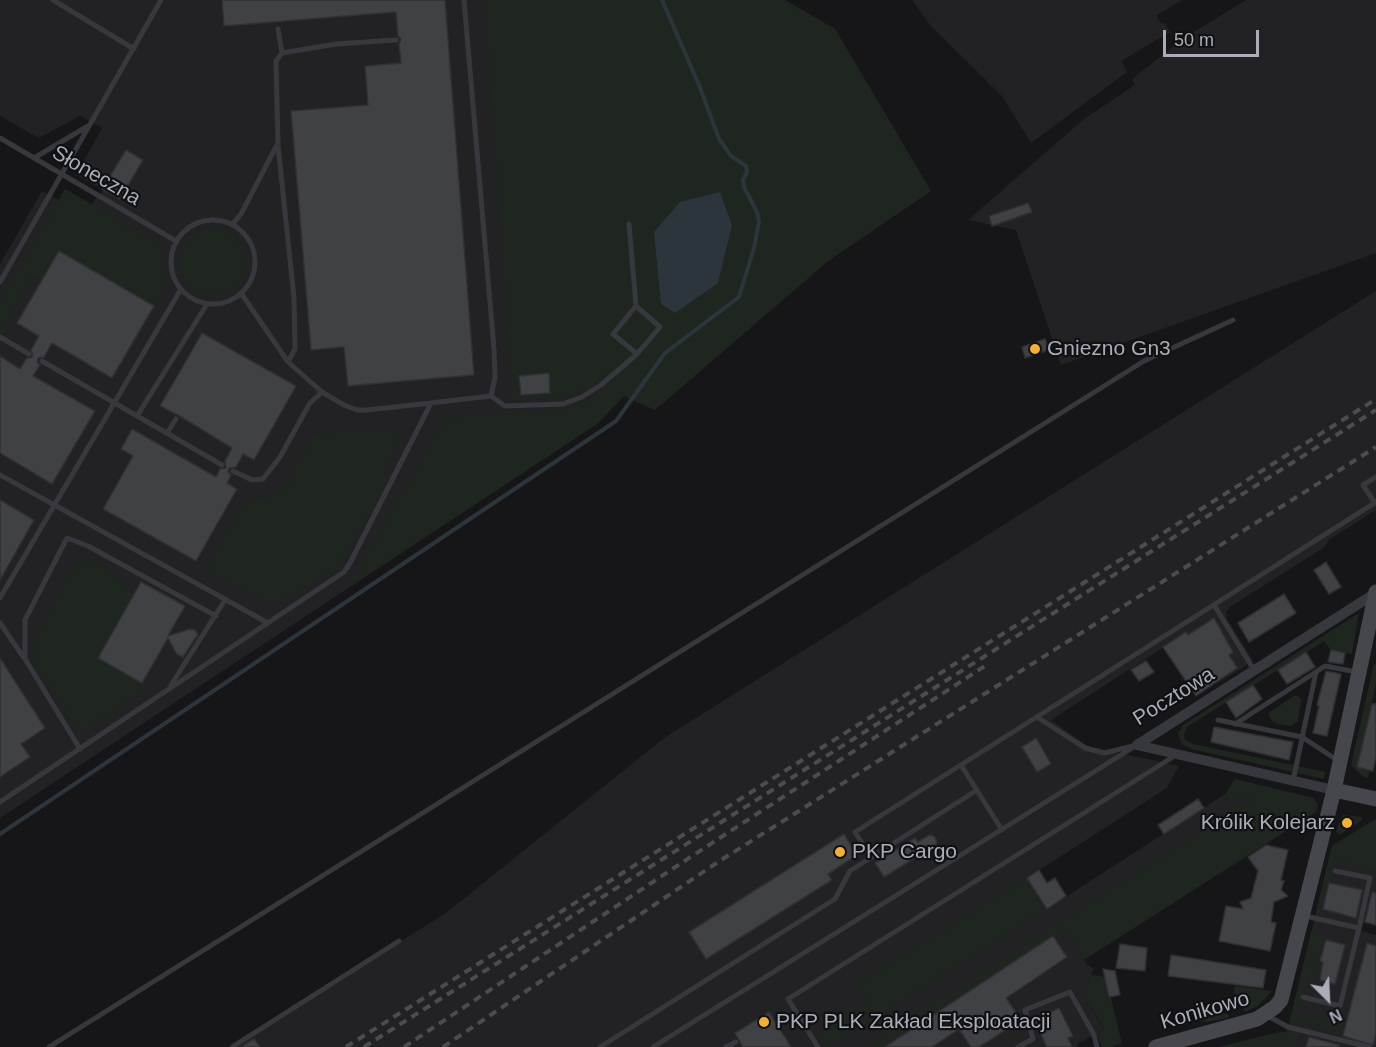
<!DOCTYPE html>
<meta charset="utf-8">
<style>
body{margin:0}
#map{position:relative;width:1376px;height:1047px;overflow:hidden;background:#161618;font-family:Helvetica,sans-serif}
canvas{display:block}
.north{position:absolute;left:1298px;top:969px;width:60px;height:60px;-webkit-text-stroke:4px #111113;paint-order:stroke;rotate:156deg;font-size:16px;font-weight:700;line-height:24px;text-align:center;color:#a8adb8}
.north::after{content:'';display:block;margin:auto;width:21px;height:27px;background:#a8adb8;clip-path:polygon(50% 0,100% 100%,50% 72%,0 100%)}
.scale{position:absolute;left:1163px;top:30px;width:96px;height:27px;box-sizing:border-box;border:3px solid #a8adb8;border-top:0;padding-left:8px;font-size:18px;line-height:21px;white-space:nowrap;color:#a8adb8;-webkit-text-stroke:4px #111113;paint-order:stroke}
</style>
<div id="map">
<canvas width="1376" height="1047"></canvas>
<div class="north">N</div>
<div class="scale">50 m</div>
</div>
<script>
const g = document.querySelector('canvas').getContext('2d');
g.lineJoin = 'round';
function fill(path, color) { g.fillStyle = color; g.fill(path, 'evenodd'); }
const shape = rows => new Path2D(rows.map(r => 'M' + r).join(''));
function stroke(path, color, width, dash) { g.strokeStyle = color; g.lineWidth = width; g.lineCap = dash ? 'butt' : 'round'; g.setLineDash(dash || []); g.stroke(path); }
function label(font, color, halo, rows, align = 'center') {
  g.font = font + ' Helvetica,sans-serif'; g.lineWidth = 4.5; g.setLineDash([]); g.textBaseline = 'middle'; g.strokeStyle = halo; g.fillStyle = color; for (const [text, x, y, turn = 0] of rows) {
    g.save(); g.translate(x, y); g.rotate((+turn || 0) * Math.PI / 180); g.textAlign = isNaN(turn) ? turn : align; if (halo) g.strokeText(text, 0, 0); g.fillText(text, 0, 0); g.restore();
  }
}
const built = shape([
 [0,0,785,0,835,29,931,191,828,261,655,410,624,396,597,424,0,818,0,264,42,191,59,200,65,189,91,204,104,190,76,175,102,128,80,116,39,138,0,116],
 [912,0,1182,0,1156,16,1162,24,1165,23,1170,32,1121,61,1127,72,1031,143,1002,96,930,25],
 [1246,0,1376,0,1376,253,1061,365,1016,230,968,220,1084,119,1135,85,1132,79,1187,36],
 [1376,291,1376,510,1330,539,1323,548,1230,607,1226,612,1227,619,1253,660,1250,663,1218,683,1186,633,1051,720,1088,746,1179,766,1167,788,1027,878,1047,909,1225,794,1235,779,1275,789,1067,928,1091,973,1084,994,1104,1030,1077,1044,1078,1047,232,1047,446,913,664,738],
 [1374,820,1376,820,1376,925,1364,922,1361,931,1376,935,1376,1047,1277,1047,1281,1032,1287,1032,1332,846]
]);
const green = shape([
 [485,0,785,0,835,29,931,191,828,261,655,410,624,396,597,424,351,586,346,580,356,572,446,417,567,408,589,399,612,382,606,375,591,387,562,398,512,401],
 [65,189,159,243,163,249,162,269,167,285,154,306,59,251,42,281,33,276,0,334,0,301],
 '179 262a34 34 0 1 1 68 0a34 34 0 1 1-68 0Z',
 [389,428,402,438,385,469,384,475,389,482,340,564,335,569,283,601,263,601,205,570,248,497,257,500,276,495,285,487,312,435,345,431,372,431],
 [90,560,101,562,134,594,98,658,142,683,142,692,86,730,76,728,33,662,32,649,35,635,73,569,81,562],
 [1359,613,1352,654,1331,650,1324,641,1187,727,1184,735,1185,739,1193,744,1325,772,1324,779,1191,749,1182,744,1178,734,1183,725],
 [1374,664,1376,665,1376,684,1357,767,1370,770,1368,778,1362,776,1351,765],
 [1294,696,1299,696,1301,699,1298,721,1291,726,1278,724,1272,721,1268,714,1271,711],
 [1235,779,1314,798,1318,805,1316,812,1084,960,1065,928,885,1047,866,1047,1252,799,1249,796,1239,800,1236,797,1230,801,1226,794],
 [1344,815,1361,817,1362,820,1340,835,1336,832,1341,817],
 [1374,820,1376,820,1376,870,1335,861,1323,909,1317,908,1332,846],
 [1027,878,1047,909,830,1047,825,1047,817,1035,868,1003,856,984],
 [1311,932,1324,936,1314,981,1307,979,1299,1015,1339,1024,1337,1032,1290,1020],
 [1086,964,1093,968,1092,975,1106,977,1109,997,1111,998,1122,1044,1112,1047,1102,1047,1096,1034,1104,1029,1084,994,1091,973],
 [1235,986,1250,988,1272,991,1258,1006,1245,1012,1234,992],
 [1196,1010,1229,1014,1228,1018,1207,1022,1194,1019],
 [1288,1027,1300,1030,1296,1047,1218,1047,1267,1035,1281,1032,1286,1033]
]);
const water = shape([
 [720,192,732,225,718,283,675,313,661,304,654,232,680,202]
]);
const stream = shape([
 [0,834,616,421,665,353,739,297,754,248,759,222,757,212,744,187,743,180,747,172,746,166,731,156,719,139,699,85,662,0]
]);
const building = shape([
 [222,0,445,0,474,375,348,386,344,347,311,350,291,111,368,105,365,66,401,63,399,44,401,39,398,36,396,12,224,26,222,0],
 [126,150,143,160,120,199,102,189,126,150],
 [1028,203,1032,212,992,226,989,216,1028,203],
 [59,251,154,306,112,378,52,343,44,357,38,358,37,362,40,365,33,376,95,411,52,484,0,453,0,356,20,369,27,358,31,358,33,356,31,350,39,336,17,323,59,251],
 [202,333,296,386,254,460,243,454,236,467,229,468,228,472,231,475,227,483,237,489,196,561,103,509,133,456,121,449,132,429,216,477,220,469,226,468,225,461,232,448,178,415,160,406,202,333],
 [1045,339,1049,350,1025,358,1022,347,1045,339],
 [549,373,550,393,521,395,519,376,549,373],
 [0,500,34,520,0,580,0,500],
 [1326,562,1341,587,1329,594,1314,570,1326,562],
 [141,582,185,606,168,636,190,629,195,630,198,634,183,657,177,654,168,638,142,683,98,658,141,582],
 [1284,594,1296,613,1249,642,1238,623,1284,594],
 [1214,618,1233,652,1229,655,1237,668,1196,696,1163,647,1186,632,1188,635,1214,618],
 [1331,650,1345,653,1343,664,1328,662,1331,650],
 [1306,652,1315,667,1287,684,1278,670,1306,652],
 [0,658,45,728,21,744,30,757,0,777,0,658],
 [1146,661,1154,672,1139,681,1131,670,1146,661],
 [1326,671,1341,674,1327,736,1313,733,1319,706,1317,705,1326,671],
 [1253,685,1262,699,1236,718,1226,702,1253,685],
 [1372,704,1376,704,1376,756,1373,771,1357,767,1372,704],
 [1214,727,1293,742,1289,760,1211,742,1214,727],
 [1036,738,1051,764,1037,772,1022,747,1036,738],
 [1198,799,1204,808,1164,834,1158,825,1198,799],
 [844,834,857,855,828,874,832,880,706,959,689,932,844,834],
 [929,835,934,836,937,841,936,845,884,877,875,863,915,838,918,842,929,835],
 [1266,845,1288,850,1281,880,1284,881,1281,890,1288,896,1274,902,1271,922,1276,923,1270,951,1219,941,1226,906,1243,909,1240,902,1251,898,1258,871,1248,857,1266,845],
 [1039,870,1047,883,1055,878,1066,896,1047,909,1027,878,1039,870],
 [1329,883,1362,890,1356,918,1323,909,1329,883],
 [1372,892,1376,893,1376,925,1365,922,1372,892],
 [1053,936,1067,957,1006,998,1021,1020,979,1047,971,1047,959,1029,932,1047,885,1047,1053,936],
 [1326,940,1345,945,1335,984,1320,980,1323,962,1320,961,1326,940],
 [1367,943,1376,946,1376,1033,1373,1045,1343,1036,1367,943],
 [1120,944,1147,948,1145,971,1116,968,1120,944],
 [1171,955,1266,970,1263,988,1168,976,1171,955],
 [1103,969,1115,971,1120,995,1109,997,1103,969],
 [1059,1008,1073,1036,1068,1038,1072,1047,1047,1047,1034,1020,1059,1008],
 [769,1012,791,1047,743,1047,735,1033,769,1012],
 [1309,1037,1339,1045,1339,1047,1306,1047,1309,1037],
 [254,1039,260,1047,241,1047,254,1039]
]);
const lane = shape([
 [53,0,134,49],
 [464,0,494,349,495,377,491,396],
 [278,29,282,53],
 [0,138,176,241],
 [278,145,294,298,295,349,288,362],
 [34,158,88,126],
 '171 262a42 42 0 1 1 84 0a42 42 0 1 1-84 0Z',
 [232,225,241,214,278,143,276,61,282,53,336,44,396,40],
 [0,282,161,0],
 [241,293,288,362,322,392,344,405,357,410,367,410,431,403],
 [636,306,613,334,637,354],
 [0,337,29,354],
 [42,361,222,465],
 [137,416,207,304],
 [167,433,176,419],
 [233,471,252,480,263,479,280,457,310,403,322,392],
 [0,475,268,623],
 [1375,503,1363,485,1376,477],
 [0,598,181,289],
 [1214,605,1254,670],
 [0,623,24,658],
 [171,685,225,600],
 [1037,717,1085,748,1104,753,1133,746],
 [1218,720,1302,737,1337,760],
 [1235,724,1316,672],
 [80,749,25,659,25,620,67,538,88,546,216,616],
 [961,765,1002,830],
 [1293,781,1316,672,1325,666,1357,672],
 [0,802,344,572,350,563,431,403,491,396,505,406,563,404,582,397,601,385,637,354,660,327,636,306,629,224],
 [871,857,855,832,1376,502],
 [1305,916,1359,928,1370,878,1335,871],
 [1303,997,1340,1006,1359,928],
 [1266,1015,1288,1027,1369,1047],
 [49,1047,1144,361,1233,320],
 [232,1047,399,941],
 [600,1047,835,899,850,871,977,790],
 [653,1047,1137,745],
 [726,1047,736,1042],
 [818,1047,788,999,1176,755],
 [1018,1047,1033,1039,1025,1010,1070,992,1094,1035,1097,1047]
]);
const street = shape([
 [1137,745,1374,594],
 [1137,745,1334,790]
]);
const secondary = shape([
 [1334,790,1376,799],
 [1156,1047,1257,1019,1275,1007,1281,1000,1334,790,1376,592]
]);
const rail = shape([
 [346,1047,1376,399],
 [364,1047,1376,410],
 [404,1047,689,858,985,666],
 [443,1047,718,862,1376,447]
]);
const markers = [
 [1035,349,6,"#f2b134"],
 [1347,823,6,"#f2b134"],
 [840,852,6,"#f2b134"],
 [764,1022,6,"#f2b134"]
];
const streetNames = [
 ["Słoneczna",96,176,30],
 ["Pocztowa",1174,697,-32],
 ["Konikowo",1205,1011,-16]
];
const poiNames = [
 ["Gniezno Gn3",1047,349],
 ["Królik Kolejarz",1335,823,"right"],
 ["PKP Cargo",852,852],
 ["PKP PLK Zakład Eksploatacji",776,1022]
];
fill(built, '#222225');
fill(green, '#1e261f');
fill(water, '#2c353c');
stroke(stream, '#2c353c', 4);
fill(building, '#404145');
stroke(building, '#303034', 1.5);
stroke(lane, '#37383d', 5);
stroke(street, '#37383d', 10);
stroke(secondary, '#45474d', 15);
stroke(rail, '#4a4c52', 4, [8, 6]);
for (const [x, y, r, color] of markers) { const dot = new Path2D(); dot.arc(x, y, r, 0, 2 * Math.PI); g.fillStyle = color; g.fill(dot); stroke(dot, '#111113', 2); }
label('21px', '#a8adb8', '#111113', streetNames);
label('21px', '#a8adb8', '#111113', poiNames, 'left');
</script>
